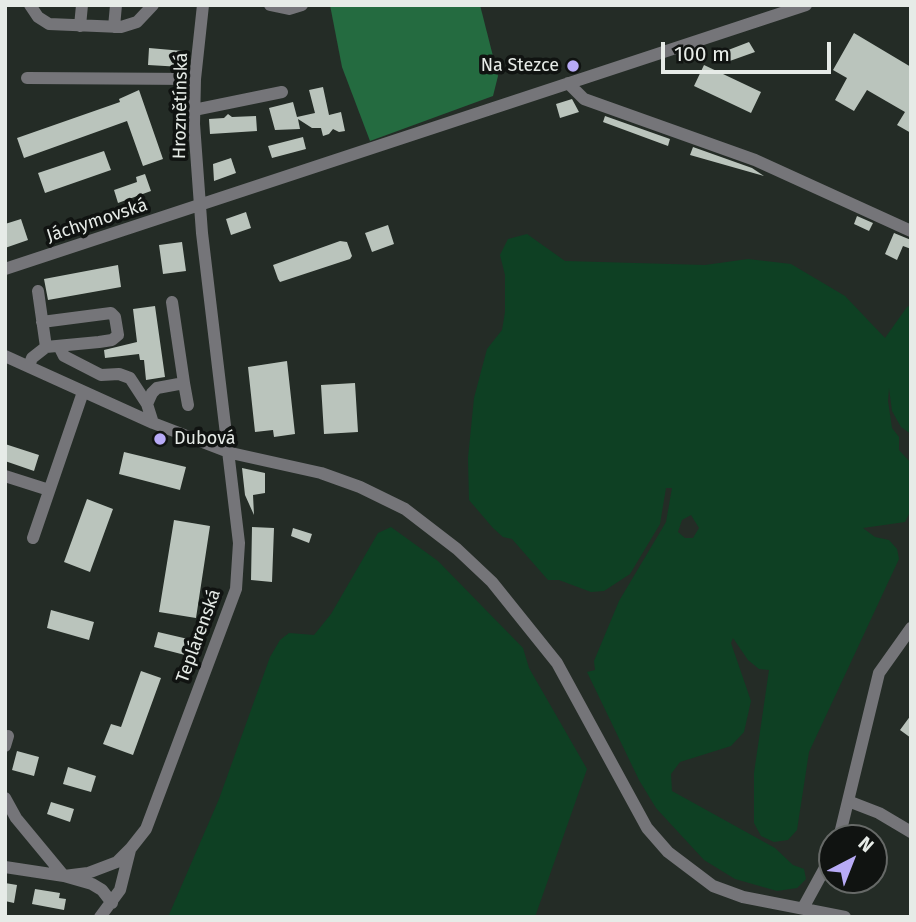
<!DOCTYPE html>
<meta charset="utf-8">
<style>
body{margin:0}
#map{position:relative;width:916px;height:922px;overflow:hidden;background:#242c26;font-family:"Fira Sans",sans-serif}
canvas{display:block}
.frame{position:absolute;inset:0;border:7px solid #e6ebe7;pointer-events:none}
.north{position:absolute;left:818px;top:824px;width:70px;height:70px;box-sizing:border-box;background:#101311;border:2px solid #666967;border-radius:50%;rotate:42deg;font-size:19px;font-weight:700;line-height:28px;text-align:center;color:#e6ebe7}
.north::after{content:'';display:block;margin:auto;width:24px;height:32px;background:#b8abf7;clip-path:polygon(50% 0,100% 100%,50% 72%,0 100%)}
.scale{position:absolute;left:661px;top:42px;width:170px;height:32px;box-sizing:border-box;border:4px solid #e6ebe7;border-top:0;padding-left:9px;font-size:21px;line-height:24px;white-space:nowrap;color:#e6ebe7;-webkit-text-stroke:5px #101311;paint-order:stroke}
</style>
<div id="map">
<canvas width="916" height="922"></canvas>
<div class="frame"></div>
<div class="north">N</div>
<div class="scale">100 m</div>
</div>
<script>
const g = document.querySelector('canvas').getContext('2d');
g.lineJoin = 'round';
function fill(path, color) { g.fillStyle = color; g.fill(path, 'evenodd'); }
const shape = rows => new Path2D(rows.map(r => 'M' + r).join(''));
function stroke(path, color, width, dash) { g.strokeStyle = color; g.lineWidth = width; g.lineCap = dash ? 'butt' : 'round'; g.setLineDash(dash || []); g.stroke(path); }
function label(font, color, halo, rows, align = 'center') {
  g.font = font + ' "Fira Sans",sans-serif'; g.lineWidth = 7; g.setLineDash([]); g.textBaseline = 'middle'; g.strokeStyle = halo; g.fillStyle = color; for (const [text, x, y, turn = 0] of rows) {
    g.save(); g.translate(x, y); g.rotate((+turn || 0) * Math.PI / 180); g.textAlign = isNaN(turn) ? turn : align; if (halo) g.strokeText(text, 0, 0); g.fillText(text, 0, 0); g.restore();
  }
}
const green = shape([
 [527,234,565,261,705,265,748,259,791,264,845,296,885,338,907,307,911,305,911,434,901,427,892,411,889,388,888,401,892,428,899,437,899,450,911,463,911,510,905,522,863,528,875,537,889,540,897,549,899,559,809,752,797,830,788,840,774,842,761,836,754,823,754,773,769,670,759,669,748,660,733,638,731,643,751,701,744,732,731,746,680,762,671,774,672,791,775,848,793,865,804,869,806,879,797,888,777,891,735,879,704,860,656,808,639,780,587,672,595,670,594,661,619,601,666,522,672,488,666,488,660,524,630,574,604,591,591,592,559,580,548,580,512,539,503,537,493,528,469,500,468,458,474,398,487,349,502,330,505,312,505,275,500,255,508,239],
 [691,515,699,528,693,538,685,538,678,532,682,520],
 [391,527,438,561,523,648,529,668,587,769,535,917,168,917,219,799,270,657,280,640,289,633,314,635,331,614,378,533]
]);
const forest = shape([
 [330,5,480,5,498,76,493,96,370,141,342,67]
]);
const building = shape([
 [854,33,911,67,911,133,897,125,905,112,867,90,854,111,835,100,847,78,833,70],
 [749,42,755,52,727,62,723,52],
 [149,48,183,51,182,67,148,65],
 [704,65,761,92,751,113,694,86],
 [323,87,329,115,341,112,345,131,339,132,333,129,329,134,323,136,321,128,312,128,298,119,300,129,275,130,269,108,293,102,297,117,315,113,309,90],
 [139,90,163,159,143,166,127,121,24,158,17,138,120,102,119,99],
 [572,99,579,112,560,118,556,104],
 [228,114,232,117,256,116,257,131,210,134,209,119,224,118],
 [605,116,670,139,668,146,603,122],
 [303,137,306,149,272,158,268,146],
 [693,147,752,168,764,176,690,155],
 [104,151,111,170,45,193,38,173],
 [231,158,236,173,214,181,213,164],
 [145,174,151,191,118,203,114,190,137,182,136,177],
 [246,212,251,228,231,235,226,219],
 [857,216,873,223,869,231,854,224],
 [21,219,28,240,5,248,5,224],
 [388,225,394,244,372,252,365,233],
 [894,233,911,240,911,249,903,246,897,260,885,254],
 [340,241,347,242,352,256,350,259,280,282,278,279,273,265],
 [182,242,186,271,163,274,159,245],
 [118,265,121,287,48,300,44,279],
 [155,306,165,377,146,380,144,360,140,360,139,354,105,358,104,350,137,342,133,309],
 [287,361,295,434,274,437,273,430,255,432,248,367],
 [355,383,358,432,324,434,321,385],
 [5,444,39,455,34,471,5,461],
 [124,452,186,467,180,490,119,474],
 [242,468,265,473,265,493,253,495,254,515,245,495],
 [87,499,113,509,90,572,64,562],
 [174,520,210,526,196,618,159,612],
 [252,527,274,528,272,582,251,580],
 [293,528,312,534,309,543,291,536],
 [51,610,94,622,89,640,47,628],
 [158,632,188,639,185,655,154,647],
 [141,671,161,678,133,755,103,744,111,724,121,727],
 [911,715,911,738,900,730],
 [17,751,39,757,34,776,12,770],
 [68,767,96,776,91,792,63,784],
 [51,802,74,809,70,822,47,814],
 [5,883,17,885,14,903,5,901],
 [35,889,60,893,59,898,66,899,64,910,32,904]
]);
const minor = shape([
 [30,5,38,17,49,24,121,27,137,22,153,5],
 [270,5,289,9,302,5],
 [80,26,82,5],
 [114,27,116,5],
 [27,78,195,79],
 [568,83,584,99,755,160,911,231],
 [194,110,282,92],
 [5,269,806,5],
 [38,291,46,347],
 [59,346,64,356,101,375,119,374,130,378,147,404],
 [5,356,153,423,231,453,321,473,360,487,405,509,457,549,492,582,557,663,647,828,668,852,713,886,743,897,845,917],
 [29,366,32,358,46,347,99,342,112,340,118,335,115,317,111,313,42,322],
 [184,383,188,405],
 [153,423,147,404,152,393,157,388,184,383,172,302],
 [5,476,49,490],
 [33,538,83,392],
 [5,746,8,736],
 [5,798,16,818,64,876,92,884,102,890,112,903],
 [848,801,879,813,911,832],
 [839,838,879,673,911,628],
 [5,867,64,876,88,873,117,862,131,848,146,829,236,589,239,543,202,233,194,124,195,79,203,5],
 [803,908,832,855],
 [100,917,120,890,130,850]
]);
const markers = [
 [573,66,7,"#b8abf7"],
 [160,439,7,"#b8abf7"]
];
const poiNames = [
 ["Na Stezce",559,66],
 ["Dubová",174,439,"left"]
];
const streetNames = [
 ["Hroznětínská",181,106,-89],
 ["Jáchymovská",97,221,-18],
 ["Teplárenská",199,636,-70]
];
fill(green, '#0e4023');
fill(forest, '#246b40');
fill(building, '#bac4bc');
stroke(minor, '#757579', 12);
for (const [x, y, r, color] of markers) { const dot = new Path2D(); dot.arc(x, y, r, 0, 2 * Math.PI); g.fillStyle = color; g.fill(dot); stroke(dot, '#101311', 2.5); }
label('18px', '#e6ebe7', '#101311', poiNames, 'right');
label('18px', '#e6ebe7', '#101311', streetNames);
</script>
